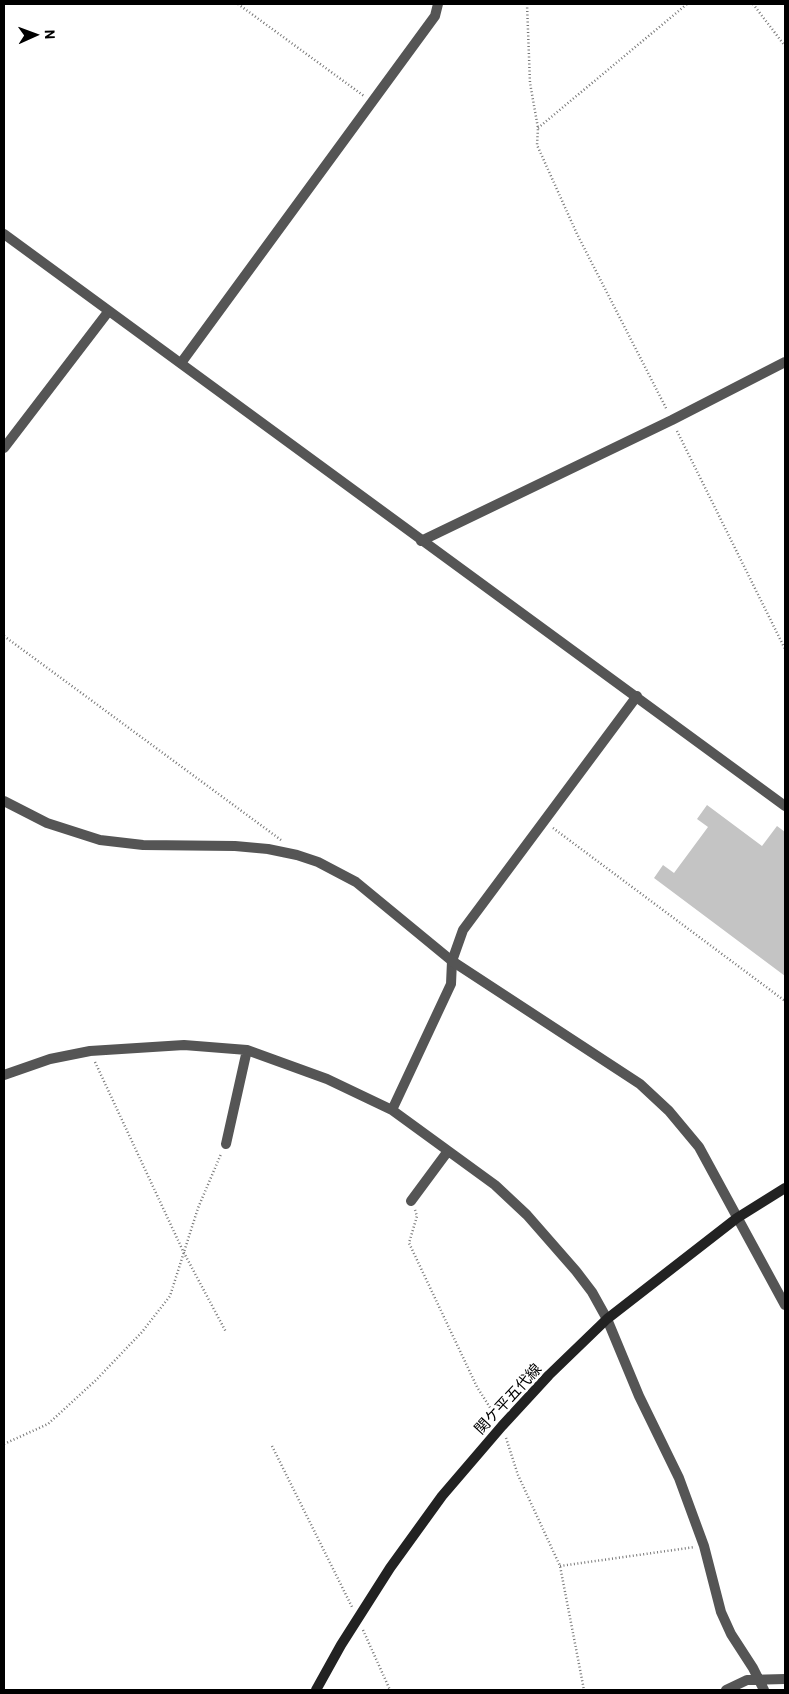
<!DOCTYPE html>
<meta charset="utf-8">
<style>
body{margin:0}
#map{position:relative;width:789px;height:1694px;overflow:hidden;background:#fff;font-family:Barlow,sans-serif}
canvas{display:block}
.frame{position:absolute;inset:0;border:5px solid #000;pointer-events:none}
.north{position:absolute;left:10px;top:10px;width:50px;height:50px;-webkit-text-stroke:4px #fff;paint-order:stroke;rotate:88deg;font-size:14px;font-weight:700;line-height:20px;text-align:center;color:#000}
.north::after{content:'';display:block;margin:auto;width:18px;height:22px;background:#000;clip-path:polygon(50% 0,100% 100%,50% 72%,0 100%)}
</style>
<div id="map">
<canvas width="789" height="1694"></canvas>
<div class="frame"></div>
<div class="north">N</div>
</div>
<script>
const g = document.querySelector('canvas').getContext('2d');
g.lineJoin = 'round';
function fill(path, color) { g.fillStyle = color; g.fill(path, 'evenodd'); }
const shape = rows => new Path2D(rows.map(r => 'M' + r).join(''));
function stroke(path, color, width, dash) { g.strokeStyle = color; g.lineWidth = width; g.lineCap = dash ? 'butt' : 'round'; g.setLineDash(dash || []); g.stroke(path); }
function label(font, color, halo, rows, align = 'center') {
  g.font = font + ' Barlow,"Noto Sans JP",sans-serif'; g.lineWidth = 5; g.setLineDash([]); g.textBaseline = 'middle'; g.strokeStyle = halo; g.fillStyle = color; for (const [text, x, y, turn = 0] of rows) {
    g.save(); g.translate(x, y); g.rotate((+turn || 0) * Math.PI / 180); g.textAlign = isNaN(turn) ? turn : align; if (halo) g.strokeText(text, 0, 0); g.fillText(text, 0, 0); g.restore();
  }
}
const building = shape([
 [707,805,762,846,777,826,785,832,785,976,654,878,663,865,674,873,708,827,697,819]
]);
const path = shape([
 [238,4,364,96],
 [527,4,530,83,538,128,537,145,577,234,667,410],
 [753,4,785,46],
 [538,128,687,4],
 [677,431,785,649],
 [4,636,281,840],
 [553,828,785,1001],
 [95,1062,183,1251,226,1332],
 [415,1210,417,1216,409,1243,477,1387,496,1417],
 [506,1438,518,1475,560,1566,584,1690],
 [4,1444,48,1424,96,1380,142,1332,170,1296,198,1208,221,1154],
 [272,1446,352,1607],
 [560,1566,695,1547],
 [363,1630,390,1690]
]);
const minor = shape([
 [181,363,435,16,438,4],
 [4,448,108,312],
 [421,541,672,420,785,362],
 [4,1075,50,1059,90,1051,184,1045,247,1050,327,1079,392,1110,495,1185,527,1215,576,1271,592,1292,607,1319,639,1396,679,1478,704,1546,721,1612,731,1634,753,1668,764,1690],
 [392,1110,451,984,452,961,463,930,637,696],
 [226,1144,247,1050],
 [411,1201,448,1151],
 [726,1690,747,1680,785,1679]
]);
const tertiary = shape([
 [4,234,785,806],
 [4,801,47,823,100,840,143,845,235,846,268,849,297,855,318,862,356,882,452,961,640,1084,669,1111,699,1147,785,1305]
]);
const secondary = shape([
 [316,1690,341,1645,390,1568,442,1496,502,1426,549,1375,607,1319,737,1218,785,1188]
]);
const streetNames = [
 ["関ケ平五代線",508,1399,-47]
];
fill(building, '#c4c4c4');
stroke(path, '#777', 2.5, [1, 2.5]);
stroke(minor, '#555', 10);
stroke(tertiary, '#555', 10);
stroke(secondary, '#222', 10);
label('15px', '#000', '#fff', streetNames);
</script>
